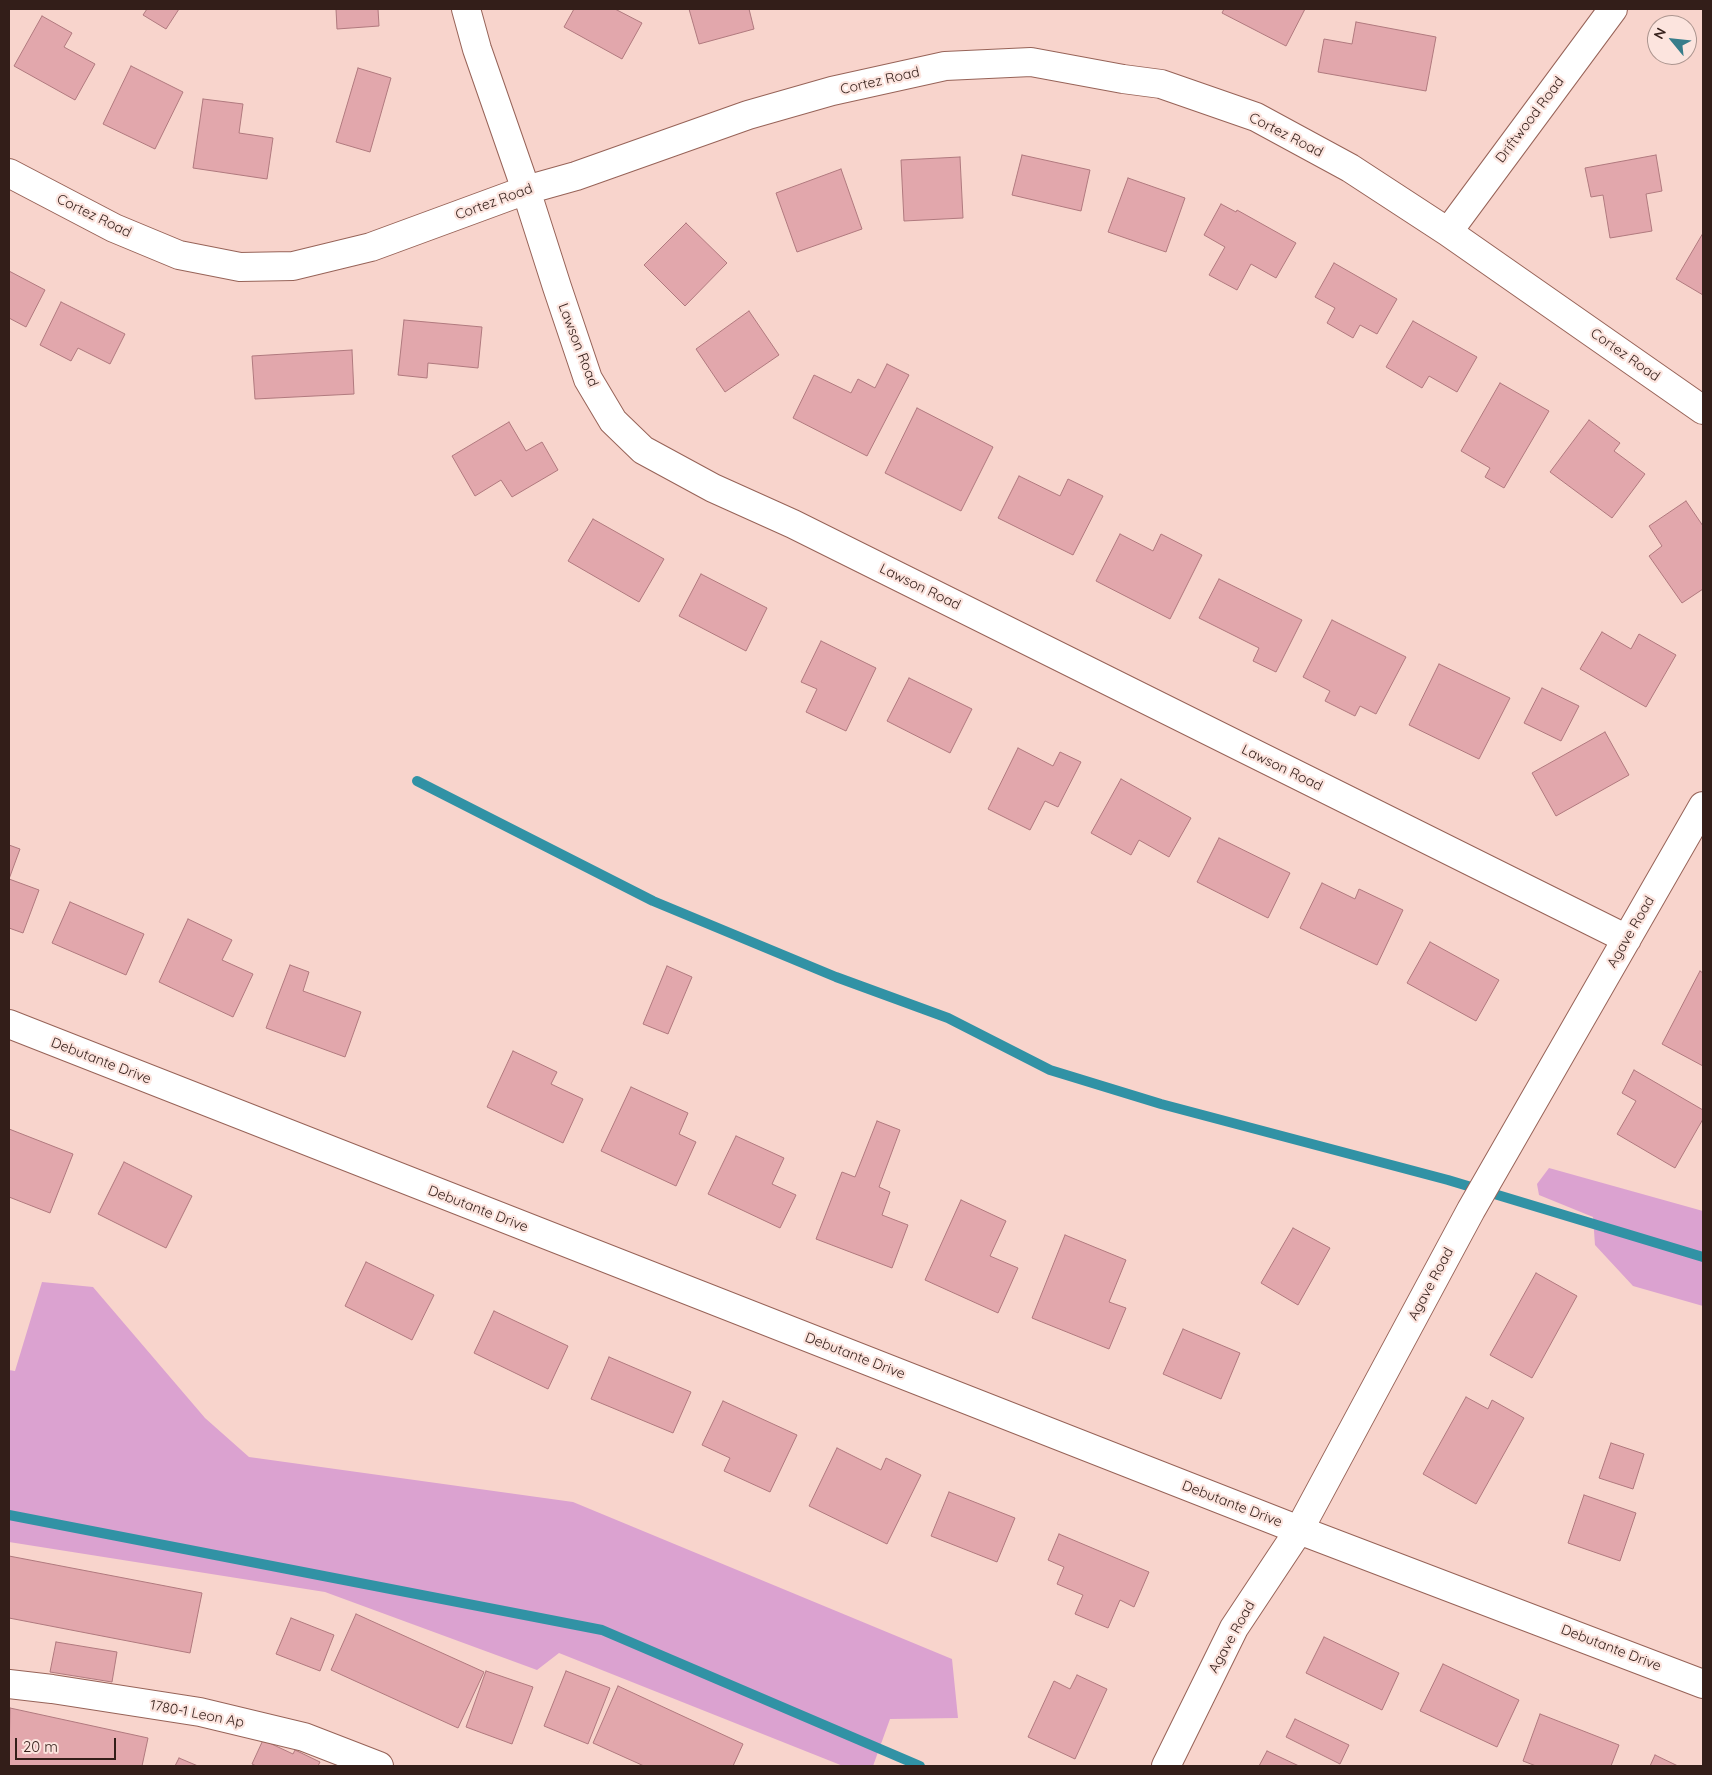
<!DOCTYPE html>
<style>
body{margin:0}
#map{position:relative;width:1712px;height:1775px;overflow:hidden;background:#f8d4cc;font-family:Quicksand,sans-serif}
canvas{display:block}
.frame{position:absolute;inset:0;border:10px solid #331e19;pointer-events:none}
.north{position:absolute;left:1647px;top:15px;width:50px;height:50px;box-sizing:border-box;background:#fce4de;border:1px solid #ac958f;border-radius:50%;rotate:298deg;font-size:14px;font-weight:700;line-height:20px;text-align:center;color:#331e19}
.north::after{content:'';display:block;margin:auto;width:18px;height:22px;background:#387d8b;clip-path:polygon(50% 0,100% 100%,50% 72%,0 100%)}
.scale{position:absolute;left:15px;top:1738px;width:101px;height:22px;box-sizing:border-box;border:2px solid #331e19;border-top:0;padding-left:6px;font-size:15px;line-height:18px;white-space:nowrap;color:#331e19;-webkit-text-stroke:4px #fce4de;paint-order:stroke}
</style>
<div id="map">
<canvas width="1712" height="1775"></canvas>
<div class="frame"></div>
<div class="north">N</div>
<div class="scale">20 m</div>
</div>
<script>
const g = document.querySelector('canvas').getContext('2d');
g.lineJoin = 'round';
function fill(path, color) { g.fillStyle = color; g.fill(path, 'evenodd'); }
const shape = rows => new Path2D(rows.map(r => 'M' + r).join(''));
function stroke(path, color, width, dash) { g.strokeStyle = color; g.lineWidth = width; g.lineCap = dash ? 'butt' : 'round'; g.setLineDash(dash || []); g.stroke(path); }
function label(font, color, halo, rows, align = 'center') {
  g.font = font + ' Quicksand,sans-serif'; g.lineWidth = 4.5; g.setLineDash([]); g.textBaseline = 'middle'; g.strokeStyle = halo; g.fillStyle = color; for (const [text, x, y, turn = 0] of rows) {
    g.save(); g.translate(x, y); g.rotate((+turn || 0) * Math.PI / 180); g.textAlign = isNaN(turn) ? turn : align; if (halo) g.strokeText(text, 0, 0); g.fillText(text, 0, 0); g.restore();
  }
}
const green = shape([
 [1549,1168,1703,1211,1703,1306,1633,1286,1595,1245,1593,1217,1539,1195,1537,1184],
 [42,1282,93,1287,205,1418,249,1457,573,1502,952,1659,958,1718,890,1719,873,1766,843,1766,559,1653,537,1670,325,1592,9,1542,9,1370,15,1371]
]);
const stream = shape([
 [417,781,653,901,836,977,948,1018,1050,1070,1161,1104,1448,1180,1703,1257],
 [9,1515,602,1630,920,1766]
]);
const building = shape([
 [147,9,179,9,166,29,143,15,147,9],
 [336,9,378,9,379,26,337,29,336,9],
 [574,9,615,9,642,23,622,59,564,27,574,9],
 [689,9,749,9,754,29,699,44,689,9],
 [1224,9,1305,9,1286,46,1222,13,1224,9],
 [42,16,72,33,64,47,95,64,75,100,14,66,42,16],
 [1356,22,1436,37,1426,91,1318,72,1324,39,1352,44,1356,22],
 [131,66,183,92,155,149,103,124,131,66],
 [358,68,391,78,370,152,336,142,358,68],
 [203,99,243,104,239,133,273,138,267,179,193,168,203,99],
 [1022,155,1090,170,1081,211,1012,195,1022,155],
 [1656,155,1662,191,1646,194,1652,231,1610,238,1603,195,1591,197,1585,168,1656,155],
 [960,157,963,218,904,221,901,160,960,157],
 [841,169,862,229,797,252,776,193,841,169],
 [1128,178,1185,198,1166,252,1108,232,1128,178],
 [1221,204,1236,212,1237,210,1296,243,1276,278,1251,264,1237,290,1209,275,1225,247,1204,235,1221,204],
 [686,223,727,263,685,306,644,265,686,223],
 [1703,233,1703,295,1676,279,1703,233],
 [1334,263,1397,299,1377,334,1360,325,1353,338,1327,323,1335,308,1315,297,1334,263],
 [9,271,45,290,26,327,9,318,9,271],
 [61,302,125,334,110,364,78,348,71,361,40,345,61,302],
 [749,311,779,355,725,392,696,349,749,311],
 [404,320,482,327,478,368,428,363,427,378,398,375,404,320],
 [1413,321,1477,357,1457,392,1429,376,1422,388,1386,367,1413,321],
 [352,350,354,394,255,399,252,356,352,350],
 [887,364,909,375,867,456,793,418,814,375,851,393,858,379,875,388,887,364],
 [1500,383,1549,411,1504,488,1485,477,1490,468,1461,451,1500,383],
 [917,408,993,447,961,511,885,473,917,408],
 [1589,420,1620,443,1614,451,1645,474,1612,518,1550,472,1589,420],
 [509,422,526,451,542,442,558,470,512,497,501,480,475,496,452,456,509,422],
 [1019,476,1060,496,1068,479,1103,496,1073,555,998,518,1019,476],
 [1686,501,1703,526,1703,589,1682,603,1649,556,1662,546,1649,526,1686,501],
 [593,519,664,559,639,602,568,561,593,519],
 [1120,534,1153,551,1161,534,1202,555,1170,619,1096,581,1120,534],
 [701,574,767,608,746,651,679,616,701,574],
 [1219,579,1302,620,1276,672,1253,661,1259,648,1199,618,1219,579],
 [1332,620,1406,657,1376,714,1360,706,1355,716,1325,701,1330,691,1303,677,1332,620],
 [1602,632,1631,649,1639,634,1676,655,1646,707,1580,669,1602,632],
 [821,641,876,668,846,731,806,712,817,689,801,682,821,641],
 [1439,664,1510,698,1479,759,1409,725,1439,664],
 [909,678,972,709,950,753,887,721,909,678],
 [1542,688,1579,706,1561,741,1524,723,1542,688],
 [1605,732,1629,775,1556,816,1532,773,1605,732],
 [1018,748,1053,766,1060,752,1081,762,1058,807,1045,801,1030,830,988,809,1018,748],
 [1121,779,1191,818,1169,857,1139,840,1131,855,1091,833,1121,779],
 [1219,838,1290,873,1268,918,1197,882,1219,838],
 [9,845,20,849,9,879,39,890,23,933,9,928,9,845],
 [1322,883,1355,899,1359,889,1403,910,1377,965,1300,928,1322,883],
 [70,902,144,934,126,975,52,943,70,902],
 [188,919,232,940,222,960,253,974,233,1017,159,982,188,919],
 [1430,942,1499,980,1476,1021,1407,983,1430,942],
 [290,965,309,972,303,991,361,1012,345,1057,266,1028,290,965],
 [667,966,692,977,668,1034,643,1024,667,966],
 [1700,971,1703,973,1703,1066,1662,1044,1700,971],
 [513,1051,557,1072,551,1084,583,1099,563,1143,487,1107,513,1051],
 [1634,1070,1703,1110,1703,1119,1675,1168,1617,1134,1636,1101,1622,1093,1634,1070],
 [631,1087,688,1113,679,1134,696,1142,676,1186,601,1151,631,1087],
 [877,1121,900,1130,879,1187,890,1192,882,1215,908,1225,892,1268,816,1239,842,1172,855,1177,877,1121],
 [9,1129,73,1154,50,1213,9,1197,9,1129],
 [736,1136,784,1158,772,1184,796,1195,780,1228,708,1194,736,1136],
 [124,1162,192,1196,166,1248,98,1214,124,1162],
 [961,1200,1006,1221,990,1256,1018,1268,998,1313,925,1280,961,1200],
 [1293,1228,1330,1248,1298,1305,1261,1283,1293,1228],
 [1065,1235,1126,1260,1109,1302,1126,1308,1109,1349,1032,1318,1065,1235],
 [366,1262,434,1295,412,1340,345,1306,366,1262],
 [1536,1273,1577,1296,1532,1378,1490,1355,1536,1273],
 [494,1311,568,1346,548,1389,474,1353,494,1311],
 [1183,1329,1240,1353,1221,1399,1163,1374,1183,1329],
 [609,1357,691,1392,673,1433,591,1399,609,1357],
 [1466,1397,1488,1409,1492,1400,1524,1418,1476,1504,1423,1474,1466,1397],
 [723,1401,797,1435,770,1492,724,1471,730,1458,702,1445,723,1401],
 [1611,1443,1644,1454,1633,1489,1599,1478,1611,1443],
 [837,1448,881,1470,886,1458,921,1475,887,1544,809,1506,837,1448],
 [949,1492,1015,1518,997,1562,931,1536,949,1492],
 [1584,1495,1636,1513,1620,1561,1568,1543,1584,1495],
 [1059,1534,1149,1572,1134,1607,1120,1600,1108,1628,1075,1614,1083,1595,1057,1584,1064,1567,1048,1560,1059,1534],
 [9,1556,202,1593,190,1653,9,1618,9,1556],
 [356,1614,484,1672,458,1728,331,1670,356,1614],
 [291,1618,334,1635,320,1671,276,1654,291,1618],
 [1324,1637,1399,1673,1382,1710,1306,1673,1324,1637],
 [56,1642,117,1652,112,1682,50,1672,56,1642],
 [1443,1664,1519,1700,1497,1747,1420,1711,1443,1664],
 [486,1671,533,1687,512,1744,466,1727,486,1671],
 [566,1671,610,1688,588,1744,544,1726,566,1671],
 [1077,1675,1107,1689,1075,1759,1028,1737,1054,1681,1070,1689,1077,1675],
 [618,1686,743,1744,733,1766,644,1766,593,1743,618,1686],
 [10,1708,148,1738,142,1766,9,1766,10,1708],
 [1540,1714,1619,1745,1611,1766,1536,1766,1523,1761,1540,1714],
 [1295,1719,1349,1745,1340,1764,1286,1737,1295,1719],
 [263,1740,293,1754,295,1750,320,1762,318,1766,256,1766,252,1764,263,1740],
 [1267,1751,1299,1766,1259,1766,1267,1751],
 [1655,1755,1678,1766,1650,1766,1655,1755],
 [179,1758,198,1766,175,1766,179,1758]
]);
const minor = shape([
 [466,9,477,49,526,190,557,287,588,379,613,421,643,450,713,488,793,524,1627,939],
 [9,173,114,228,179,255,240,267,293,266,371,247,526,190,576,176,748,115,832,91,945,66,1031,62,1123,79,1161,84,1256,117,1350,168,1448,232,1703,410],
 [1448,232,1613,9],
 [9,1024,1299,1530,1703,1684],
 [9,1684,52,1689,200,1712,304,1737,379,1766],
 [1166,1766,1234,1628,1299,1530,1471,1210,1703,806]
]);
const streetNames = [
 ["Cortez Road",880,81,-13],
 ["Driftwood Road",1530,120,-53],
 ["Cortez Road",1286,135,27],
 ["Cortez Road",494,202,-20],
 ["Cortez Road",94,216,26],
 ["Lawson Road",578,345,69],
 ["Cortez Road",1625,355,35],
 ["Lawson Road",920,587,26],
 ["Lawson Road",1282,768,26],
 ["Agave Road",1631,932,-60],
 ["Debutante Drive",101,1061,21],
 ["Debutante Drive",478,1209,21],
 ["Agave Road",1431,1284,-62],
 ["Debutante Drive",855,1356,21],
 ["Debutante Drive",1232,1504,21],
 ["Agave Road",1232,1637,-61],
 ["Debutante Drive",1611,1648,21],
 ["1780-1 Leon Ap",197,1714,11]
];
fill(green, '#dba2d0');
stroke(stream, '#3192a5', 10);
fill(building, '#e2a7ac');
stroke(building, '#b0797e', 1);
stroke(minor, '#976358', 30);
stroke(minor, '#fff', 28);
label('14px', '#331e19', '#fce4de', streetNames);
</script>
